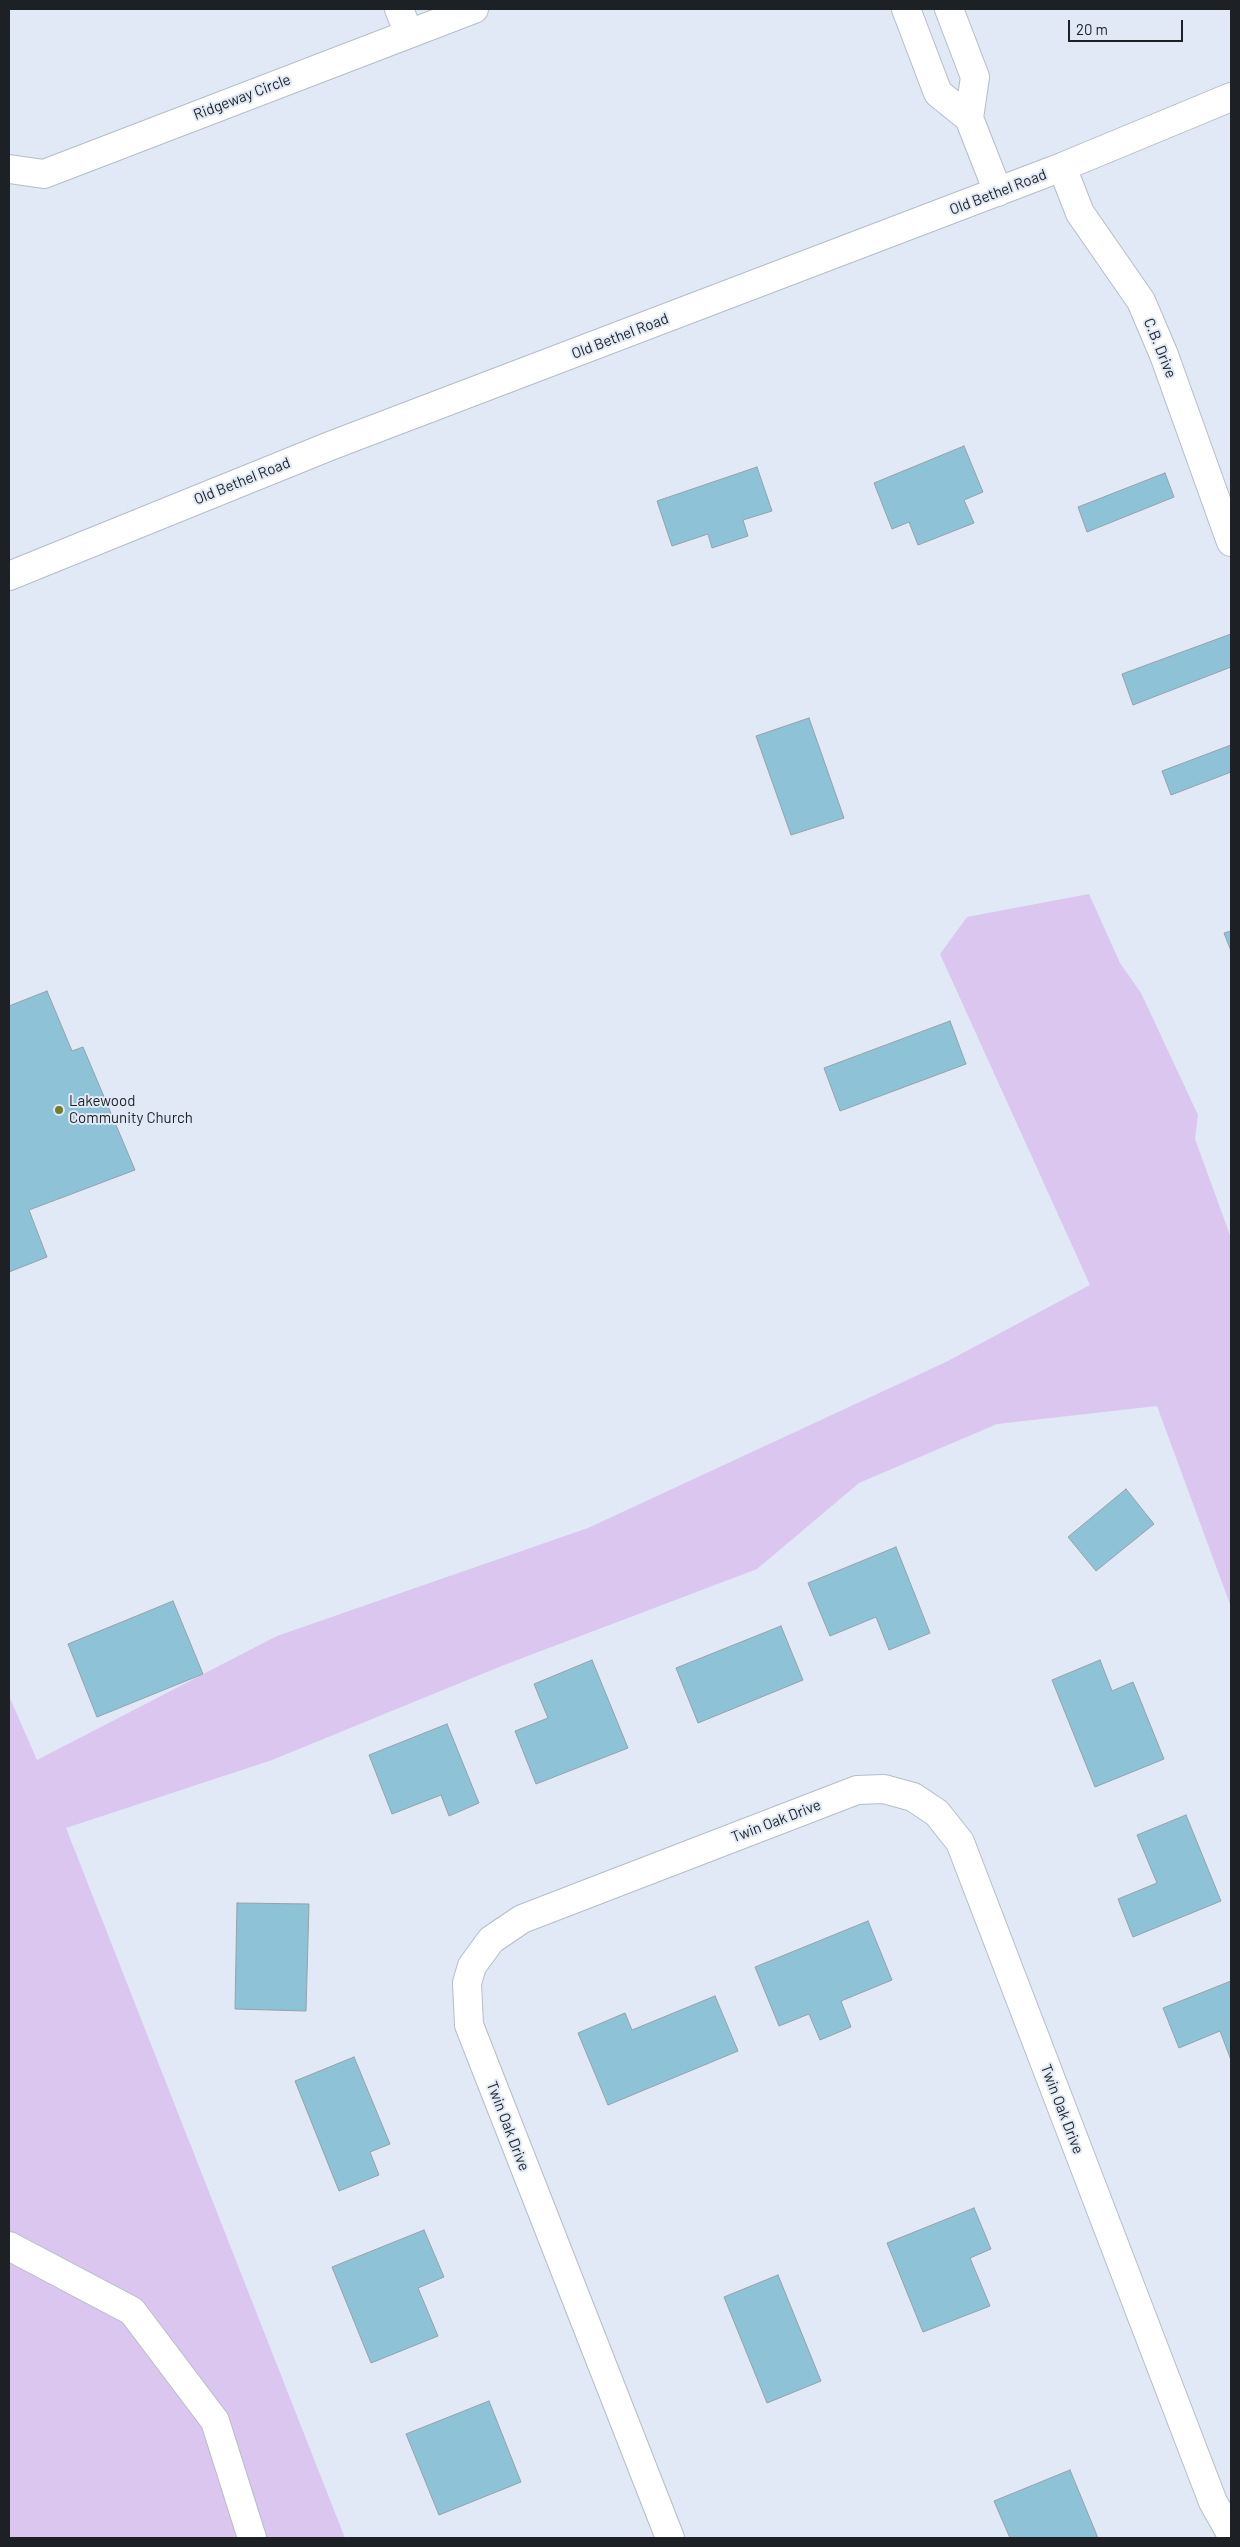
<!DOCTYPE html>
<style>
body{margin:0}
#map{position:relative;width:1240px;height:2547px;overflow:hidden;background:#e0e9f5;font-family:Barlow,sans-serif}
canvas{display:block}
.frame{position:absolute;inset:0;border:10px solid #1d2125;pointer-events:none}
.scale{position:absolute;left:1068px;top:20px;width:115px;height:22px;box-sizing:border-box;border:2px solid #1d2125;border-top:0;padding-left:6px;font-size:15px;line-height:18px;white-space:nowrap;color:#1d2125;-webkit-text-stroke:4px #e0e9f5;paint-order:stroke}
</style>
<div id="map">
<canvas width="1240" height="2547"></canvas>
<div class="frame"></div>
<div class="scale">20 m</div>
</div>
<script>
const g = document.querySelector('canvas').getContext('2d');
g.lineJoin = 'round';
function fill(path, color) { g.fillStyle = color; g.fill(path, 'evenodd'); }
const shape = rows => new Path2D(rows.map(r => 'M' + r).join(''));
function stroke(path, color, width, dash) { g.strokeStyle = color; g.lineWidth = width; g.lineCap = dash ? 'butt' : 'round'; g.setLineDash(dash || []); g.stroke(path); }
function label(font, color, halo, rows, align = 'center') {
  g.font = font + ' Barlow,sans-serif'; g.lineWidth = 4; g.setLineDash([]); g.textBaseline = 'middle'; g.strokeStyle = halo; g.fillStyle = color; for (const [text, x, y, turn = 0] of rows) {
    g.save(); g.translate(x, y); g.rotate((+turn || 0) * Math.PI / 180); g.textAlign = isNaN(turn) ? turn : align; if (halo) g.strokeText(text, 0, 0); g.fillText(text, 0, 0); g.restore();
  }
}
const green = shape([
 [1089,894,1120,963,1141,993,1198,1115,1195,1139,1231,1238,1231,1607,1157,1406,997,1424,859,1483,757,1569,504,1665,272,1760,66,1828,345,2538,9,2538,9,1696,37,1760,277,1636,588,1528,946,1362,1090,1285,940,954,967,917]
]);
const building = shape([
 [964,446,983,492,964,500,974,523,918,545,909,522,892,529,874,483,964,446],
 [757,467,772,511,743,520,748,536,712,548,708,534,672,546,657,501,757,467],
 [1165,473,1174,497,1087,532,1078,507,1165,473],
 [1231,634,1231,667,1133,705,1122,674,1231,634],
 [809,718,844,818,791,835,756,736,809,718],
 [1231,745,1231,772,1171,795,1162,771,1231,745],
 [1231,931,1231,951,1224,933,1231,931],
 [47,991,72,1051,83,1047,135,1170,29,1210,47,1257,9,1272,9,1006,47,991],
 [950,1021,966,1064,840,1111,824,1068,950,1021],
 [1126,1489,1154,1524,1096,1571,1068,1537,1126,1489],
 [896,1547,930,1633,889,1650,876,1617,830,1636,808,1583,896,1547],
 [173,1601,203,1674,97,1717,68,1644,173,1601],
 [781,1626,803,1680,698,1723,676,1668,781,1626],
 [592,1660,628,1748,536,1784,515,1731,548,1718,534,1684,592,1660],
 [1100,1660,1112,1691,1133,1682,1164,1759,1095,1787,1052,1680,1100,1660],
 [447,1724,479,1803,449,1816,441,1795,392,1814,369,1755,447,1724],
 [1186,1815,1221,1901,1133,1937,1118,1899,1157,1883,1137,1835,1186,1815],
 [237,1903,309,1904,306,2011,235,2009,237,1903],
 [868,1921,892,1980,841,2001,851,2027,820,2040,809,2014,779,2026,755,1967,868,1921],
 [1231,1981,1231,2060,1220,2031,1179,2048,1163,2008,1231,1981],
 [715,1996,738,2051,608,2105,578,2033,625,2013,632,2030,715,1996],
 [354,2057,390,2144,370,2152,379,2175,339,2191,295,2081,354,2057],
 [974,2208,991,2249,970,2258,990,2306,923,2332,887,2243,974,2208],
 [424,2230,444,2277,418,2288,438,2336,371,2363,332,2267,424,2230],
 [778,2275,821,2381,767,2403,724,2297,778,2275],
 [489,2401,521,2482,439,2515,406,2434,489,2401],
 [1070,2470,1098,2538,1010,2538,994,2501,1070,2470]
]);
const minor = shape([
 [399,9,409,34],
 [906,9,938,93,969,118],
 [949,9,975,77,969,118,998,192],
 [1062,167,1080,213,1141,301,1164,355,1231,542],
 [9,169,44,174,474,9],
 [9,576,330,446,1062,167,1231,97],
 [9,2246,132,2311,215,2421,252,2538],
 [670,2538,469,2025,467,1983,472,1966,491,1940,522,1919,857,1790,884,1789,913,1797,937,1813,960,1842,1213,2502,1231,2534]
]);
const markers = [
 [59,1110,5,"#767c26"]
];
const streetNames = [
 ["Ridgeway Circle",242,97,-21],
 ["Old Bethel Road",998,192,-21],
 ["Old Bethel Road",620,336,-21],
 ["C.B. Drive",1160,348,68],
 ["Old Bethel Road",242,481,-22],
 ["Twin Oak Drive",776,1821,-21],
 ["Twin Oak Drive",1062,2109,69],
 ["Twin Oak Drive",508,2126,69]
];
const poiNames = [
 ["Lakewood",69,1101],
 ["Community Church",69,1118]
];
fill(green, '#dbc6ef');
fill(building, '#8dc2d7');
stroke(building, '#94a2a8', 1);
stroke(minor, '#b4bdc8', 30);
stroke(minor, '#fff', 28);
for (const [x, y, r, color] of markers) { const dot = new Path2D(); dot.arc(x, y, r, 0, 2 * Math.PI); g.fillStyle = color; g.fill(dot); stroke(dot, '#e0e9f5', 2); }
label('15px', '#1d2125', '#e0e9f5', streetNames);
label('15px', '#1d2125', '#e0e9f5', poiNames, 'left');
</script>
